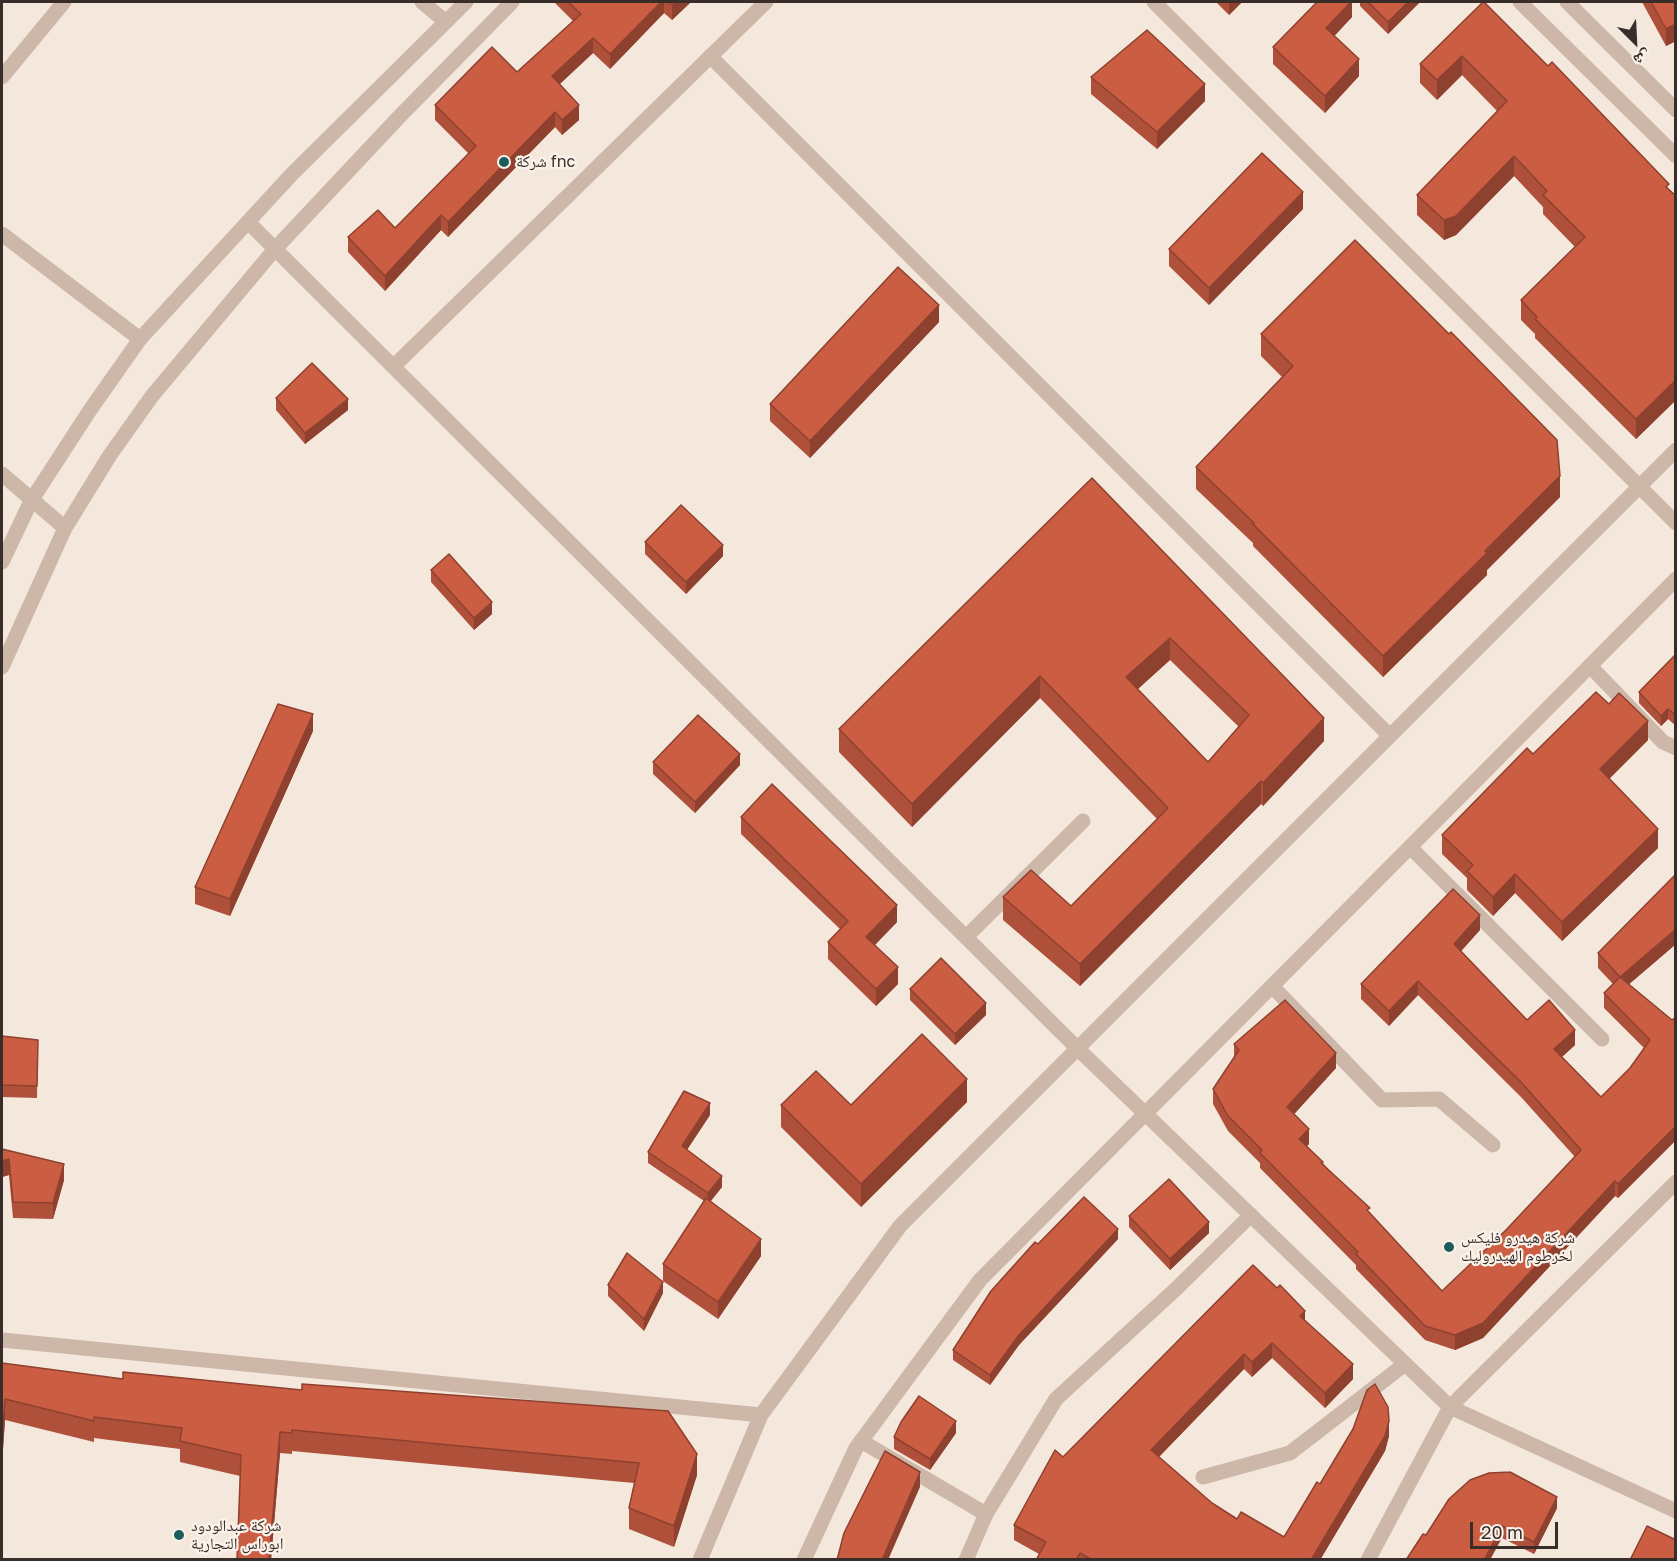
<!DOCTYPE html>
<meta charset="utf-8">
<style>
body{margin:0}
#map{position:relative;width:1677px;height:1561px;overflow:hidden;background:#f4e8dd;font-family:"Golos Text","Noto Naskh Arabic",sans-serif}
canvas{display:block}
.frame{position:absolute;inset:0;border:3px solid #392d29;pointer-events:none}
.north{position:absolute;left:1605px;top:12px;width:60px;height:60px;-webkit-text-stroke:4px #fbf2ea;paint-order:stroke;rotate:156deg;font-size:16px;font-weight:700;line-height:24px;text-align:center;color:#392d29}
.north::after{content:'';display:block;margin:auto;width:21px;height:27px;background:#392d29;clip-path:polygon(50% 0,100% 100%,50% 72%,0 100%)}
.scale{position:absolute;left:1470px;top:1522px;width:88px;height:27px;box-sizing:border-box;border:3px solid #392d29;border-top:0;padding-left:8px;font-size:18px;line-height:21px;white-space:nowrap;color:#392d29;-webkit-text-stroke:4px #fbf2ea;paint-order:stroke}
</style>
<div id="map">
<canvas width="1677" height="1561"></canvas>
<div class="frame"></div>
<div class="north">ش</div>
<div class="scale">20 m</div>
</div>
<script>
const g = document.querySelector('canvas').getContext('2d');
g.lineJoin = 'round';
const shape = rows => new Path2D(rows.map(r => 'M' + r).join(''));
function stroke(path, color, width, dash) { g.strokeStyle = color; g.lineWidth = width; g.lineCap = dash ? 'butt' : 'round'; g.setLineDash(dash || []); g.stroke(path); }
function fill(path, color) { g.fillStyle = color; g.fill(path, 'evenodd'); }
function label(font, color, halo, rows, align = 'center') {
  g.font = font + ' "Golos Text","Noto Naskh Arabic",sans-serif'; g.lineWidth = 4.5; g.setLineDash([]); g.textBaseline = 'middle'; g.strokeStyle = halo; g.fillStyle = color; for (const [text, x, y, turn = 0] of rows) {
    g.save(); g.translate(x, y); g.rotate((+turn || 0) * Math.PI / 180); g.textAlign = isNaN(turn) ? turn : align; if (halo) g.strokeText(text, 0, 0); g.fillText(text, 0, 0); g.restore();
  }
}
const service = shape([
 [422,2,446,22],
 [2,77,64,2],
 [2,234,140,339],
 [1590,666,1663,742,1676,748],
 [1410,847,1602,1039],
 [966,937,1083,821],
 [1272,986,1382,1100,1439,1099,1493,1145],
 [861,1441,986,1514],
 [1203,1477,1290,1453,1405,1364],
 [966,1560,986,1514,1056,1399,1177,1288,1251,1215]
]);
const minor = shape([
 [1154,2,1676,523],
 [1520,2,1676,156],
 [1567,2,1676,110],
 [710,56,1390,736],
 [248,222,1078,1049,1450,1407,1676,1511],
 [394,366,766,2],
 [2,474,65,528],
 [2,562,31,501,90,410,140,339,292,174,466,2],
 [2,667,65,528,110,455,152,396,275,249,398,118,512,2],
 [2,1340,761,1415],
 [700,1560,761,1415,900,1226,1676,450],
 [804,1560,856,1448,980,1280,1676,579],
 [1368,1560,1450,1407,1676,1182]
]);
const wall = shape([
 [554,2,691,2,672,20,664,13,610,69,593,53,560,84,579,120,562,135,555,127,448,237,441,230,385,291,348,252,348,237,395,228,469,154,435,120,435,105,517,72,573,21],
 [1216,2,1242,2,1229,15],
 [1352,2,1352,17,1334,36,1359,76,1325,113,1273,64,1273,47],
 [1360,2,1420,2,1388,34,1360,6],
 [1483,2,1676,196,1676,400,1636,439,1535,338,1535,334,1521,320,1521,300,1575,247,1543,214,1543,207,1514,176,1456,235,1444,240,1417,215,1417,195,1497,111,1462,75,1437,100,1420,83,1420,64],
 [1642,2,1676,2,1676,41,1666,46],
 [1091,77,1205,101,1157,149,1091,94],
 [1303,209,1209,305,1169,266,1169,249],
 [939,322,810,458,770,421,770,404],
 [1261,334,1560,497,1487,570,1487,575,1383,677,1253,546,1253,543,1196,489,1196,467,1282,377,1261,356],
 [276,398,348,410,305,444,276,410],
 [1092,478,1324,741,1263,806,1261,804,1080,986,1003,920,1003,897,1071,906,1157,819,1040,698,912,827,839,752,839,729],
 [1170,660,1239,727,1208,762,1137,689],
 [645,542,723,556,686,594,645,554],
 [431,570,492,614,474,630,431,582],
 [1676,654,1676,726,1668,719,1661,726,1639,703,1639,692],
 [1609,704,1648,740,1609,779,1658,848,1562,941,1515,893,1493,916,1467,890,1467,878,1442,854,1442,835,1533,754],
 [313,731,230,916,195,904,195,887],
 [653,762,740,765,695,813,653,774],
 [741,817,897,922,875,945,898,984,876,1006,828,959,828,942,840,929,741,834],
 [1480,930,1461,951,1527,1020,1575,1045,1562,1057,1601,1097,1630,1068,1644,1048,1604,1008,1604,993,1613,984,1598,968,1598,953,1676,944,1629,984,1672,1020,1676,1017,1676,1140,1618,1198,1615,1196,1483,1338,1455,1350,1425,1340,1356,1269,1356,1265,1260,1168,1260,1163,1228,1131,1213,1104,1213,1089,1234,1058,1234,1044,1336,1068,1294,1114,1309,1144,1307,1146,1442,1291,1506,1230,1575,1157,1521,1097,1418,995,1389,1026,1361,999,1361,984],
 [910,989,986,1015,955,1045,910,1000],
 [2,1036,38,1040,37,1098,2,1097],
 [967,1102,861,1207,781,1127,781,1105,851,1105],
 [710,1115,687,1150,722,1187,711,1201,761,1256,718,1319,663,1281,663,1264,704,1201,648,1163,648,1152],
 [2,1149,64,1180,53,1219,13,1218,9,1175,2,1177],
 [1129,1216,1209,1233,1170,1270,1129,1227],
 [1118,1239,1019,1345,990,1385,953,1360,953,1350,1038,1244],
 [1253,1265,1305,1320,1353,1379,1325,1408,1272,1358,1252,1377,1244,1369,1159,1457,1212,1503,1237,1519,1284,1537,1320,1484,1389,1436,1385,1451,1320,1560,1036,1560,1039,1554,1014,1540,1014,1525,1063,1457],
 [608,1285,663,1293,644,1331,608,1296],
 [2,1363,123,1379,302,1390,697,1475,674,1547,629,1529,629,1508,634,1483,292,1451,292,1454,280,1453,271,1560,237,1560,240,1476,180,1462,180,1449,94,1438,94,1442,5,1420,2,1463],
 [956,1433,930,1470,894,1449,894,1437],
 [1557,1508,1534,1554,1502,1538,1426,1535]
]);
const shadedWall = shape([
 [661,2,664,2,664,13,610,69,610,54],
 [676,2,691,2,672,20,672,5],
 [1231,2,1242,2,1229,15,1229,3],
 [1351,2,1352,2,1352,17,1326,45,1326,28],
 [1408,2,1420,2,1388,34,1388,22],
 [1676,24,1676,41,1666,46,1666,29],
 [593,38,593,53,552,91,552,76],
 [1462,56,1462,75,1437,100,1437,80],
 [1359,59,1359,76,1325,113,1325,96],
 [1205,84,1205,101,1157,149,1157,132],
 [579,105,579,120,562,135,562,120],
 [555,112,555,127,448,237,448,222],
 [1514,156,1514,176,1456,235,1444,240,1444,220],
 [1303,192,1303,209,1209,305,1209,288],
 [441,215,441,230,385,291,385,276],
 [939,305,939,322,810,458,810,441],
 [1676,380,1676,400,1636,439,1636,419],
 [348,399,348,410,305,444,305,433],
 [1560,476,1560,497,1487,570,1487,575,1383,677,1383,656],
 [723,545,723,556,686,594,686,582],
 [492,602,492,614,474,630,474,618],
 [1170,638,1170,660,1126,700,1126,677],
 [1040,676,1040,698,912,827,912,804],
 [1668,709,1668,719,1661,726,1661,716],
 [313,714,313,731,230,916,230,899],
 [1324,718,1324,741,1263,806,1263,783],
 [1648,721,1648,740,1600,788,1600,769],
 [740,754,740,765,695,813,695,802],
 [1261,781,1261,804,1080,986,1080,964],
 [1658,829,1658,848,1562,941,1562,922],
 [1515,874,1515,893,1493,916,1493,897],
 [897,905,897,922,866,954,866,937],
 [1480,915,1480,930,1454,959,1454,944],
 [1676,929,1676,944,1620,992,1620,977],
 [898,967,898,984,876,1006,876,989],
 [1418,981,1418,995,1389,1026,1389,1011],
 [986,1003,986,1015,955,1045,955,1034],
 [1575,1030,1575,1045,1554,1064,1554,1049],
 [1336,1053,1336,1068,1287,1122,1287,1107],
 [967,1079,967,1102,861,1207,861,1184],
 [710,1103,710,1115,682,1157,682,1146],
 [1676,1126,1676,1140,1618,1198,1618,1184],
 [1309,1129,1309,1144,1299,1154,1299,1139],
 [9,1159,9,1175,2,1177,2,1161],
 [64,1164,64,1180,53,1219,53,1203],
 [722,1176,722,1187,708,1204,708,1193],
 [1615,1181,1615,1196,1483,1338,1455,1350,1455,1335],
 [1209,1222,1209,1233,1170,1270,1170,1259],
 [1118,1229,1118,1239,1019,1345,990,1385,990,1375,1019,1335],
 [761,1239,761,1256,718,1319,718,1302],
 [663,1282,663,1293,644,1331,644,1319],
 [1305,1311,1305,1326,1300,1316],
 [1272,1343,1272,1358,1252,1377,1252,1362],
 [1244,1354,1244,1369,1151,1465,1151,1450],
 [1353,1364,1353,1379,1325,1408,1325,1393],
 [5,1399,5,1420,2,1463,2,1442],
 [956,1421,956,1433,930,1470,930,1459],
 [1389,1421,1389,1436,1385,1451,1320,1560,1311,1560],
 [280,1432,280,1453,271,1560,269,1560],
 [697,1454,697,1475,674,1547,674,1526],
 [920,1472,920,1487,888,1560,882,1560],
 [1557,1497,1557,1508,1534,1554,1534,1542],
 [1502,1526,1502,1538,1490,1560,1484,1560]
]);
const building = shape([
 [568,2,661,2,610,54,593,38,552,76,579,105,562,120,555,112,448,222,441,215,385,276,348,237,378,210,395,228,476,146,435,105,492,47,517,72,581,14,568,2],
 [668,2,676,2,672,5,668,2],
 [1317,2,1351,2,1326,28,1359,59,1325,96,1273,47,1317,2],
 [1368,2,1408,2,1388,22,1368,2],
 [1483,2,1484,2,1548,66,1552,62,1669,184,1666,187,1676,196,1676,380,1636,419,1535,319,1537,317,1521,300,1585,237,1543,195,1547,191,1514,156,1456,216,1444,220,1417,195,1507,101,1462,56,1437,80,1420,64,1483,2],
 [1651,2,1676,2,1676,24,1666,29,1651,2],
 [1147,30,1205,84,1157,132,1091,77,1147,30],
 [1262,153,1303,192,1209,288,1169,249,1262,153],
 [1355,240,1449,334,1451,332,1557,440,1560,476,1485,551,1487,553,1383,656,1253,524,1254,523,1196,467,1293,366,1261,334,1355,240],
 [898,267,939,305,810,441,770,404,898,267],
 [312,363,348,399,305,433,276,398,312,363],
 [1092,478,1324,718,1263,783,1261,781,1080,964,1003,897,1031,870,1071,906,1168,808,1040,676,912,804,839,729,1092,478],
 [1170,638,1249,715,1208,762,1126,677,1170,638],
 [681,505,723,545,686,582,645,542,681,505],
 [449,554,492,602,474,618,431,570,449,554],
 [1676,654,1676,715,1668,709,1661,716,1639,692,1676,654],
 [1596,692,1609,704,1619,693,1648,721,1600,769,1658,829,1562,922,1515,874,1493,897,1467,871,1473,865,1442,835,1527,748,1533,754,1596,692],
 [278,704,313,714,230,899,195,887,278,704],
 [698,715,740,754,695,802,653,762,698,715],
 [772,784,897,905,866,937,898,967,876,989,828,942,848,921,741,817,772,784],
 [1676,874,1676,929,1620,977,1598,953,1676,874],
 [1453,889,1480,915,1454,944,1527,1020,1549,1000,1575,1030,1554,1049,1601,1097,1630,1068,1650,1040,1604,993,1620,977,1672,1020,1676,1017,1676,1126,1618,1184,1615,1181,1483,1323,1455,1335,1425,1326,1356,1254,1358,1252,1260,1153,1262,1150,1228,1116,1213,1089,1239,1050,1234,1044,1285,1000,1336,1053,1287,1107,1309,1129,1299,1139,1323,1162,1321,1163,1370,1208,1367,1210,1442,1291,1506,1230,1581,1150,1521,1082,1418,981,1389,1011,1361,984,1453,889],
 [941,958,986,1003,955,1034,910,989,941,958],
 [922,1034,967,1079,861,1184,781,1105,816,1071,851,1105,922,1034],
 [2,1036,38,1040,37,1086,2,1085,2,1036],
 [684,1091,710,1103,682,1146,722,1176,708,1193,648,1152,684,1091],
 [2,1149,64,1164,53,1203,13,1202,9,1159,2,1161,2,1149],
 [1169,1179,1209,1222,1170,1259,1129,1216,1169,1179],
 [1084,1197,1118,1229,1019,1335,990,1375,953,1350,991,1291,1035,1242,1038,1244,1084,1197],
 [706,1198,761,1239,718,1302,663,1264,706,1198],
 [627,1253,663,1282,644,1319,608,1285,627,1253],
 [1253,1265,1277,1288,1280,1285,1305,1311,1300,1316,1353,1364,1325,1393,1272,1343,1252,1362,1244,1354,1151,1450,1212,1503,1237,1519,1241,1512,1284,1537,1317,1482,1320,1484,1353,1429,1367,1390,1375,1384,1388,1407,1389,1421,1385,1436,1311,1560,1092,1560,1080,1553,1076,1560,1036,1560,1046,1542,1014,1525,1055,1450,1063,1457,1253,1265],
 [2,1363,123,1379,123,1372,302,1390,302,1384,668,1411,697,1454,674,1526,629,1508,639,1463,292,1430,292,1433,280,1432,269,1560,237,1560,241,1455,180,1441,182,1428,94,1417,94,1421,5,1399,2,1442,2,1363],
 [919,1396,956,1421,930,1459,894,1437,901,1422,919,1396],
 [885,1451,920,1472,882,1560,837,1560,844,1533,885,1451],
 [1510,1472,1557,1497,1534,1542,1502,1526,1484,1560,1406,1560,1423,1534,1426,1535,1449,1499,1470,1480,1489,1473,1510,1472],
 [1647,1526,1676,1540,1676,1560,1630,1560,1647,1526]
]);
const markers = [
 [504,162,6,"#1c5c5d"],
 [1449,1247,6,"#1c5c5d"],
 [179,1535,6,"#1c5c5d"]
];
const poiNames = [
 ["شركة fnc",516,162],
 ["شركة هيدرو فليكس",1461,1238],
 ["لخرطوم الهيدروليك",1461,1256],
 ["شركة عبدالودود",191,1526],
 ["ابوراس التجارية",191,1544]
];
stroke(service, '#cdb7a8', 15);
stroke(minor, '#cdb7a8', 15);
fill(wall, '#af503a');
fill(shadedWall, '#8e412f');
fill(building, '#cb5d43');
stroke(building, '#8e412f', 1.5);
for (const [x, y, r, color] of markers) { const dot = new Path2D(); dot.arc(x, y, r, 0, 2 * Math.PI); g.fillStyle = color; g.fill(dot); stroke(dot, '#fbf2ea', 2); }
label('16px', '#392d29', '#fbf2ea', poiNames, 'left');
</script>
